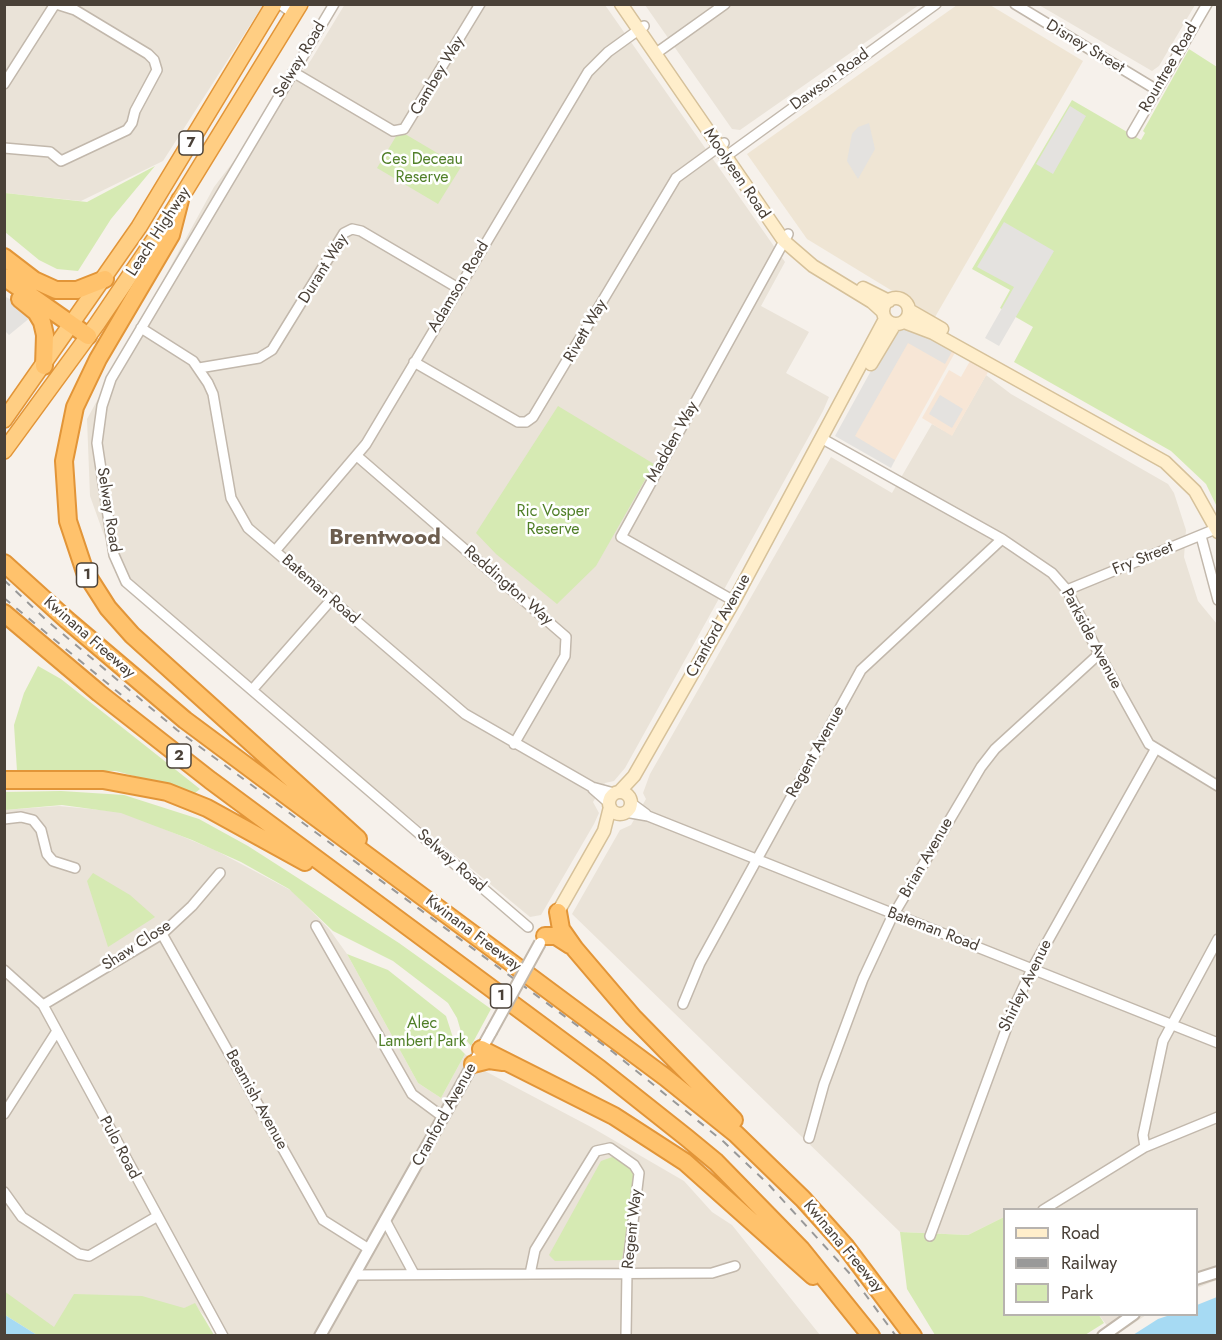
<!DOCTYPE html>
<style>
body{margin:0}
#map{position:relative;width:1222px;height:1340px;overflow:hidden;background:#f6f1eb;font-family:Jost,sans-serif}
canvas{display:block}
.frame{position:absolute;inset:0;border:6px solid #4a4138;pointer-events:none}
.legend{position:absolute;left:1003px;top:1208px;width:195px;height:108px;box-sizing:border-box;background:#fff;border:2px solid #b7b3af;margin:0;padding:8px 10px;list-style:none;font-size:18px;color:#4a4138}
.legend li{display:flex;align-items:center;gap:12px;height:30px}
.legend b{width:30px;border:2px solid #b7b3af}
</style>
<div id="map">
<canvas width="1222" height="1340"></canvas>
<div class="frame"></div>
<ul class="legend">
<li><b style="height:8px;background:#ffeecb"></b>Road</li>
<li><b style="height:8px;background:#999"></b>Railway</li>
<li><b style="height:16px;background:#d6eab3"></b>Park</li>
</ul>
</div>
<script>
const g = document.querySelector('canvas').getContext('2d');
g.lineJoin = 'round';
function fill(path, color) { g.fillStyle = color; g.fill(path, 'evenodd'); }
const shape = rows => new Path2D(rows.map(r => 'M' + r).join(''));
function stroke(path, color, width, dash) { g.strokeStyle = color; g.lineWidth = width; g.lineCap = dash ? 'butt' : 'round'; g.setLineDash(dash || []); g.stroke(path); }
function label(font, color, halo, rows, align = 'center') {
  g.font = font + ' Jost,sans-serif'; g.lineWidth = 5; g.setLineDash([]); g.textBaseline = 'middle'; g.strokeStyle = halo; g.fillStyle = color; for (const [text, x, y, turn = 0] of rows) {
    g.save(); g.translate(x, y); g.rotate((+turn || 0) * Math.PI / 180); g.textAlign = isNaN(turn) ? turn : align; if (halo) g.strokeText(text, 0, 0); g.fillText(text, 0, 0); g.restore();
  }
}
const residential = shape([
 [345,4,605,5,785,262,761,306,809,332,786,373,829,397,823,411,625,768,614,781,605,783,593,802,599,813,594,824,541,915,530,917,119,577,90,496,87,419,214,187,311,60],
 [5,5,263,5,163,161,81,201,5,193],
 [645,5,919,5,740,130,732,129],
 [1039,5,1195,5,1159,66,1152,71],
 [986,375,1011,394,1168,484,1174,493,1186,530,1184,557,1198,601,1217,624,1217,1280,1197,1288,1196,1210,1004,1210,1004,1217,968,1235,900,1232,572,914,620,830,631,825,646,799,643,793,650,774,831,457,892,493,932,424,952,435],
 [59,806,123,812,215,850,292,891,329,929,347,954,418,1083,441,1098,465,1054,483,1070,591,1127,684,1181,712,1212,732,1225,820,1335,221,1335,194,1304,122,1335,57,1335,5,1293,4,810],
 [1099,1315,1146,1315,1115,1336]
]);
const commercial = shape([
 [896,337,957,349,894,462,842,433],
 [970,361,988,372,952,436,922,418,949,370,961,377]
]);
const education = shape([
 [957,5,990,5,1083,61,935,317,807,239,747,154]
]);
const green = shape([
 [1189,49,1217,67,1217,507,1206,484,1171,451,1014,362,1033,327,1000,308,1010,290,972,269,1072,100,1141,140,1145,133,1143,131],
 [398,133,405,134,461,167,438,204,377,168],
 [155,166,111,219,78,271,57,269,39,260,5,232,5,193,87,202],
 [558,406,654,464,596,566,557,604,496,554,476,533],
 [38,666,61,679,200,789,195,793,116,771,17,771,14,725,24,693],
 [61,791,124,795,199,819,248,846,399,943,491,1009,471,1046,462,1035,457,1018,448,1003,393,961,333,931,289,889,241,862,192,840,121,813,62,805,5,810,5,792],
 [93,873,130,895,155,917,108,947,87,881],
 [347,954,388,970,446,1016,455,1044,465,1054,441,1098,418,1083],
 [615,1156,632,1169,635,1183,622,1260,555,1261,549,1255,601,1161],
 [1004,1217,1004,1314,1099,1315,1104,1323,1085,1335,935,1335,907,1289,900,1232,968,1235],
 [4,1291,54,1327,74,1294,142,1296,184,1308,195,1303,214,1335,37,1335,5,1315]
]);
const parking = shape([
 [1070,106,1086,116,1053,174,1036,164],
 [869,123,875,149,858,179,847,161,852,134,858,127],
 [1004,222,1054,251,999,346,985,338,1014,287,977,267],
 [4,296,27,308,31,317,9,335,5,331],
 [899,320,954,348,945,364,908,343,855,436,895,460,891,468,835,436],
 [940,395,963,409,952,428,929,414]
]);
const water = shape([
 [1217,1297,1217,1335,1133,1335,1158,1319,1170,1315,1196,1314,1197,1305],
 [5,1315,37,1335,5,1335]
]);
const minor = shape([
 [280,4,294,14],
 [334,4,111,379,102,406,97,443,114,555,126,582,528,927],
 [1015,4,1157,90],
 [655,54,725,4],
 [293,72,393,131,404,129,480,4],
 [4,84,55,4],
 [1132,133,1207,4],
 [4,148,50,152,61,161,127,130,132,123,135,111,157,70,154,60,148,54,75,10,56,4],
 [725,157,936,4],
 [141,328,193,361,208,383,213,394,231,498,248,528,465,714,592,787,614,793],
 [414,362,518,422,526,422,533,417,676,178,724,143],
 [199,368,259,358,272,350,344,233,352,229,361,231,458,288],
 [821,438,1002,539,1052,573,1067,590,1099,654,1149,744,1218,786],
 [357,456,566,637,565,656,514,744],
 [1201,536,1218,600],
 [275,551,366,444,588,72,608,52,644,26],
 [1067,590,1218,528],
 [734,601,621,537,788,234],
 [252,690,331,600],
 [593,789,609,803],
 [631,803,646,814],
 [625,812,648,816,1218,1043],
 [4,819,21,817,33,820,41,830,47,854,53,861,75,868],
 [316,926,412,1094,443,1117],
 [162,934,323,1220,369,1249],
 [4,970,43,1005,223,1336],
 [683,1004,700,963,861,670,1002,539],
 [43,1005,162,934,192,906,220,873],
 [4,1114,57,1031],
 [809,1138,824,1084,863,979,891,919,981,767,995,749,1099,654],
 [1145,1147,1143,1135,1163,1041,1218,939],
 [4,1192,22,1217,79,1254,89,1256,156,1217],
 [1043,1210,1145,1147,1218,1117],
 [385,1220,414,1274],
 [930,1236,1015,1005,1032,969,1155,750],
 [530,1274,535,1250,596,1151,610,1148,634,1165,639,1173,627,1271,626,1336],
 [355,1275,712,1273,735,1266]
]);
const tertiary = shape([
 [1196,1279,1218,1272],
 [320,1336,491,1032],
 [1103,1336,1134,1314]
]);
const secondary = shape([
 [621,4,784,241,813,266,872,302,883,312],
 [863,288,889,301],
 '883 311a13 13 0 1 1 26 0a13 13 0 1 1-26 0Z',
 [909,310,942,329],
 [904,322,933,333,1165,462,1195,491,1218,532],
 [871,364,895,324],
 [620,791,634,776,734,601,885,319],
 '609 803a11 11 0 1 1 22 0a11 11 0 1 1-22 0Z',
 [558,912,604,831,610,807]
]);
const trunk = shape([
 [4,420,139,227,274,4],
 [4,451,97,324,166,222,300,4]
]);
const motorway = shape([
 [180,200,171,235,98,359,75,407,64,461,68,521,85,572,108,608,132,635,358,839],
 [4,257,34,280,56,290,77,290,105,279],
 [4,277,88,336],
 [20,299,36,312,42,322,45,335,44,366],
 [4,563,67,620,185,720,665,1077,736,1134,803,1199,846,1247,913,1336],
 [4,613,99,693,210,780,600,1069,687,1138,716,1162,801,1249,871,1336],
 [4,780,103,780,167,792,207,808,305,862],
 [558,912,561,929,575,949,633,1017,734,1120],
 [545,936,556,936,570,945],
 [481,1049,614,1116,685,1162,813,1276],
 [473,1064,489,1060,503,1062]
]);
const rail = shape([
 [4,580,45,619,177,730,613,1052,724,1142,769,1185,851,1275,896,1336],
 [4,598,130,702]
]);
const tertiaryBridge = shape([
 [491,1032,540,943]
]);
const shields = [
 [191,143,24],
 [87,575,21],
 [179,756,24],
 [501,996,21]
];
const shieldNames = [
 ["7",191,143],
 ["1",87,575],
 ["2",179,756],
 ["1",501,996]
];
const streetNames = [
 ["Disney Street",1085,47,31],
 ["Selway Road",300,60,-59],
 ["Rountree Road",1169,68,-60],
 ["Cambey Way",438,76,-59],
 ["Dawson Road",830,80,-36],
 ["Moolyeen Road",736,174,56],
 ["Leach Highway",159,232,-57],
 ["Durant Way",324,269,-58],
 ["Adamson Road",459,287,-59],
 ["Rivett Way",586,331,-60],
 ["Madden Way",673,442,-61],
 ["Selway Road",108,510,81],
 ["Fry Street",1143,559,-22],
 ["Reddington Way",508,586,41],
 ["Bateman Road",320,590,41],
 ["Cranford Avenue",719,626,-61],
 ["Kwinana Freeway",89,638,41],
 ["Parkside Avenue",1091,639,62],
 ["Regent Avenue",816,752,-61],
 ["Brian Avenue",927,858,-60],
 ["Selway Road",451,861,41],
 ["Bateman Road",933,930,21],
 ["Kwinana Freeway",473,934,37],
 ["Shaw Close",137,946,-33],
 ["Shirley Avenue",1026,986,-64],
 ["Beamish Avenue",256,1100,61],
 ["Cranford Avenue",445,1115,-61],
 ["Pulo Road",119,1148,62],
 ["Regent Way",633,1229,-84],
 ["Kwinana Freeway",843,1247,50]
];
const parkNames = [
 ["Ces Deceau",422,160],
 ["Reserve",422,178],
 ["Ric Vosper",553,512],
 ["Reserve",553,530],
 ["Alec",422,1024],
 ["Lambert Park",422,1042]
];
const districtNames = [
 ["Brentwood",385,539]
];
fill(residential, '#eae3d8');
fill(commercial, '#f7e6d6');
fill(education, '#efe5d4');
fill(green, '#d6eab3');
fill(parking, '#e4e2df');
fill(water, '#a6daf3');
stroke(minor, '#c2b8ac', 12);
stroke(tertiary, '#c2b8ac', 14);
stroke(secondary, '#d6c19a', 15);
stroke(trunk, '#e29538', 18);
stroke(motorway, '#e29538', 20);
stroke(minor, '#fff', 9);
stroke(tertiary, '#fff', 10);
stroke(secondary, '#ffeecb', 12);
stroke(trunk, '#ffce83', 15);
stroke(motorway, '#ffc26c', 16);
stroke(rail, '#999', 2, [8, 8]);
stroke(tertiaryBridge, '#c2b8ac', 14, []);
stroke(tertiaryBridge, '#fff', 10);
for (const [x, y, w] of shields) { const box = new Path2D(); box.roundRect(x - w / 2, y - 12, w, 24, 4.5); g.fillStyle = '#fff'; g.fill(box); stroke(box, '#4a4138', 1.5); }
label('bold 15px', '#4a4138', null, shieldNames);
label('16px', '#4a4138', '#fff', streetNames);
label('16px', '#507f28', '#fff', parkNames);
label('bold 22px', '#6d5e4f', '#fff', districtNames);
</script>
